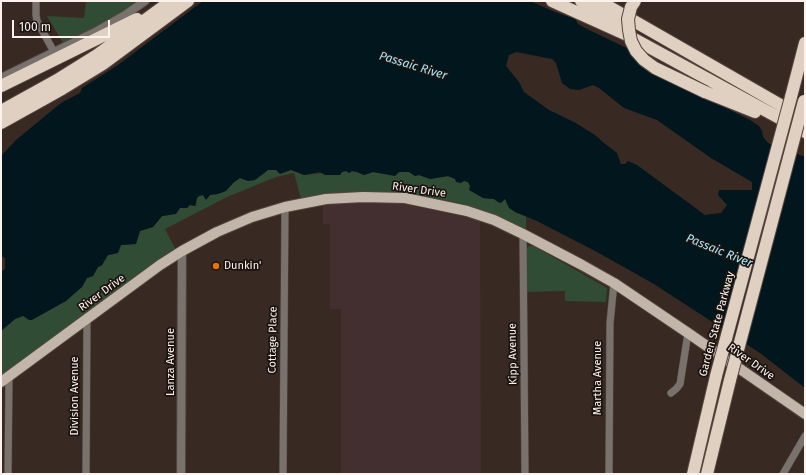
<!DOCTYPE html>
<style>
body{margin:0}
#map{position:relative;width:806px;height:475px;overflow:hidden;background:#382922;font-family:"Fira Sans",sans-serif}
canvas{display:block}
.frame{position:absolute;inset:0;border:2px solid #fdf2ed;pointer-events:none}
.scale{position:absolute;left:12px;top:20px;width:98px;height:18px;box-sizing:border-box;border:2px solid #fdf2ed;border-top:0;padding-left:5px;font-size:12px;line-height:14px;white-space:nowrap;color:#fdf2ed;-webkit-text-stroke:3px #1b1410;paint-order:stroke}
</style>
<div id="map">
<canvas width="806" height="475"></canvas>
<div class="frame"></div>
<div class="scale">100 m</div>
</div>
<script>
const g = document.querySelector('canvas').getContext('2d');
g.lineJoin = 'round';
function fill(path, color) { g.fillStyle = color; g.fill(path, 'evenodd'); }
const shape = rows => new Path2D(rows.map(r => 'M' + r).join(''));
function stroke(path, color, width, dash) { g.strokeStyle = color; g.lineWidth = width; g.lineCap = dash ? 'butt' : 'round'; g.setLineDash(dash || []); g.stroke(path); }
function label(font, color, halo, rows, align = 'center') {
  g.font = font + ' "Fira Sans",sans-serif'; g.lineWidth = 3.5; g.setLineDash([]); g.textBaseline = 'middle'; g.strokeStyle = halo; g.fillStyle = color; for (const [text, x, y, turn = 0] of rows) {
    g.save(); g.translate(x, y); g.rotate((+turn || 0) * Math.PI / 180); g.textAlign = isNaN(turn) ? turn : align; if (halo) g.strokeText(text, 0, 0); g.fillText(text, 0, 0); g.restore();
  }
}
const industrial = shape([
 [411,199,480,216,481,474,341,474,341,309,330,309,330,224,323,224,323,201]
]);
const green = shape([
 [86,1,136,1,111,20,63,43,47,16,84,18],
 [268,169,291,169,304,175,346,171,357,172,364,175,373,172,377,173,405,172,409,172,415,176,419,175,430,179,448,176,468,182,470,186,483,198,494,199,498,202,505,198,515,212,526,216,526,235,467,211,405,198,302,203,294,173,276,177,227,197,165,229,178,254,1,383,1,331,15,319,82,287,87,278,93,276,98,266,100,267,102,265,108,255,114,254,119,250,121,245,135,244,140,230,153,227,162,216,170,215,180,208,187,208,190,205,196,206,197,198,199,195,203,195,206,199,210,195,231,186,233,183,240,178,247,180,264,174],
 [529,246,534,246,607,288,606,302,565,301,565,291,527,292,526,249]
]);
const water = shape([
 [203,1,530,1,555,12,575,19,578,24,585,28,674,71,708,99,750,120,759,126,762,131,763,137,768,143,805,157,805,388,760,353,654,284,597,252,537,221,515,212,509,208,505,199,501,203,498,202,494,199,483,198,469,190,470,186,468,182,464,181,461,183,456,182,455,179,448,176,430,179,419,175,415,176,409,172,399,172,395,176,373,172,364,175,357,172,352,171,349,173,346,171,342,172,340,175,325,175,320,172,304,175,291,170,280,174,276,170,268,170,255,180,248,181,240,178,233,183,226,191,218,194,210,195,206,200,203,195,199,196,197,198,195,206,190,205,187,208,180,208,176,214,162,216,153,227,140,231,136,244,121,245,118,253,108,255,102,265,98,267,93,276,87,278,82,287,66,301,32,320,29,320,23,316,15,319,1,331,1,272,5,269,5,258,1,256,1,156,16,140,61,103,80,93,82,88,118,65],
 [516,52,552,59,556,63,562,83,570,89,579,90,593,85,599,88,624,108,657,120,711,158,752,182,752,190,719,190,718,195,727,205,721,213,705,215,637,165,628,161,625,164,621,164,617,153,604,143,595,135,574,122,549,110,524,92,519,82,506,66,509,55]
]);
const minor = shape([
 [36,1,36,15,37,21,54,52],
 [523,234,525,474],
 [671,393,676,389,680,384,688,333],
 [8,474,9,377],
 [86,474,87,319],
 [283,474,285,207],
 [609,474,610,323,614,283],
 [783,474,805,436]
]);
const tertiary = shape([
 [1,78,97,31,125,15,145,1],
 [181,474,182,251]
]);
const primary = shape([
 [1,382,160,265,182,251,217,232,252,217,285,207,326,199,363,197,405,198,467,211,494,220,523,234,582,265,614,283,688,333,805,414]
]);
const motorway = shape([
 [552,1,625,34,805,132],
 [581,1,621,24],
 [599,1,805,119],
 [1,86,137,19],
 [705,92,755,112],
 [791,97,805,43],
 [1,111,57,80,97,55,171,1],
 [1,123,62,89,103,64,188,1],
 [693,474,716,376],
 [707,474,730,380]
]);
const motorwayBridge = shape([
 [635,1,631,7,628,19,629,30,631,41,636,51,644,60,655,68,705,92],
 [716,376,791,97],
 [730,380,804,101]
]);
const markers = [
 [216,266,4,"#e8710a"]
];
const streetNames = [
 ["River Drive",419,190,8],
 ["River Drive",102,293,-36],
 ["Garden State Parkway",717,324,-75],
 ["Cottage Place",273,340,-89],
 ["Kipp Avenue",513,354,-91],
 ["Lanza Avenue",171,362,-90],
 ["River Drive",751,362,35],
 ["Martha Avenue",598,378,-90],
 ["Division Avenue",75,396,-90]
];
const poiNames = [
 ["Dunkin'",224,266]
];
const waterNames = [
 ["Passaic River",413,66,17],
 ["Passaic River",719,251,22]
];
fill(industrial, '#432f2f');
fill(green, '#304c34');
fill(water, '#01161d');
stroke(minor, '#54453e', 8);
stroke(tertiary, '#54453e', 10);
stroke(primary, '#54453e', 12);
stroke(motorway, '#54453e', 14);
stroke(minor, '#78716c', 7);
stroke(tertiary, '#78716c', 8);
stroke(primary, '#c2b5a9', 10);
stroke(motorway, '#e0d0c2', 12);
stroke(motorwayBridge, '#54453e', 14, []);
stroke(motorwayBridge, '#e0d0c2', 12);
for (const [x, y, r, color] of markers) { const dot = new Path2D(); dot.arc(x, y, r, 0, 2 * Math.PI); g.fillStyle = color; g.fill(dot); stroke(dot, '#1b1410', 1.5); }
label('11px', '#fdf2ed', '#1b1410', streetNames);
label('11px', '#fdf2ed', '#1b1410', poiNames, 'left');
label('italic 12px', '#a7e5f8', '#1b1410', waterNames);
</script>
